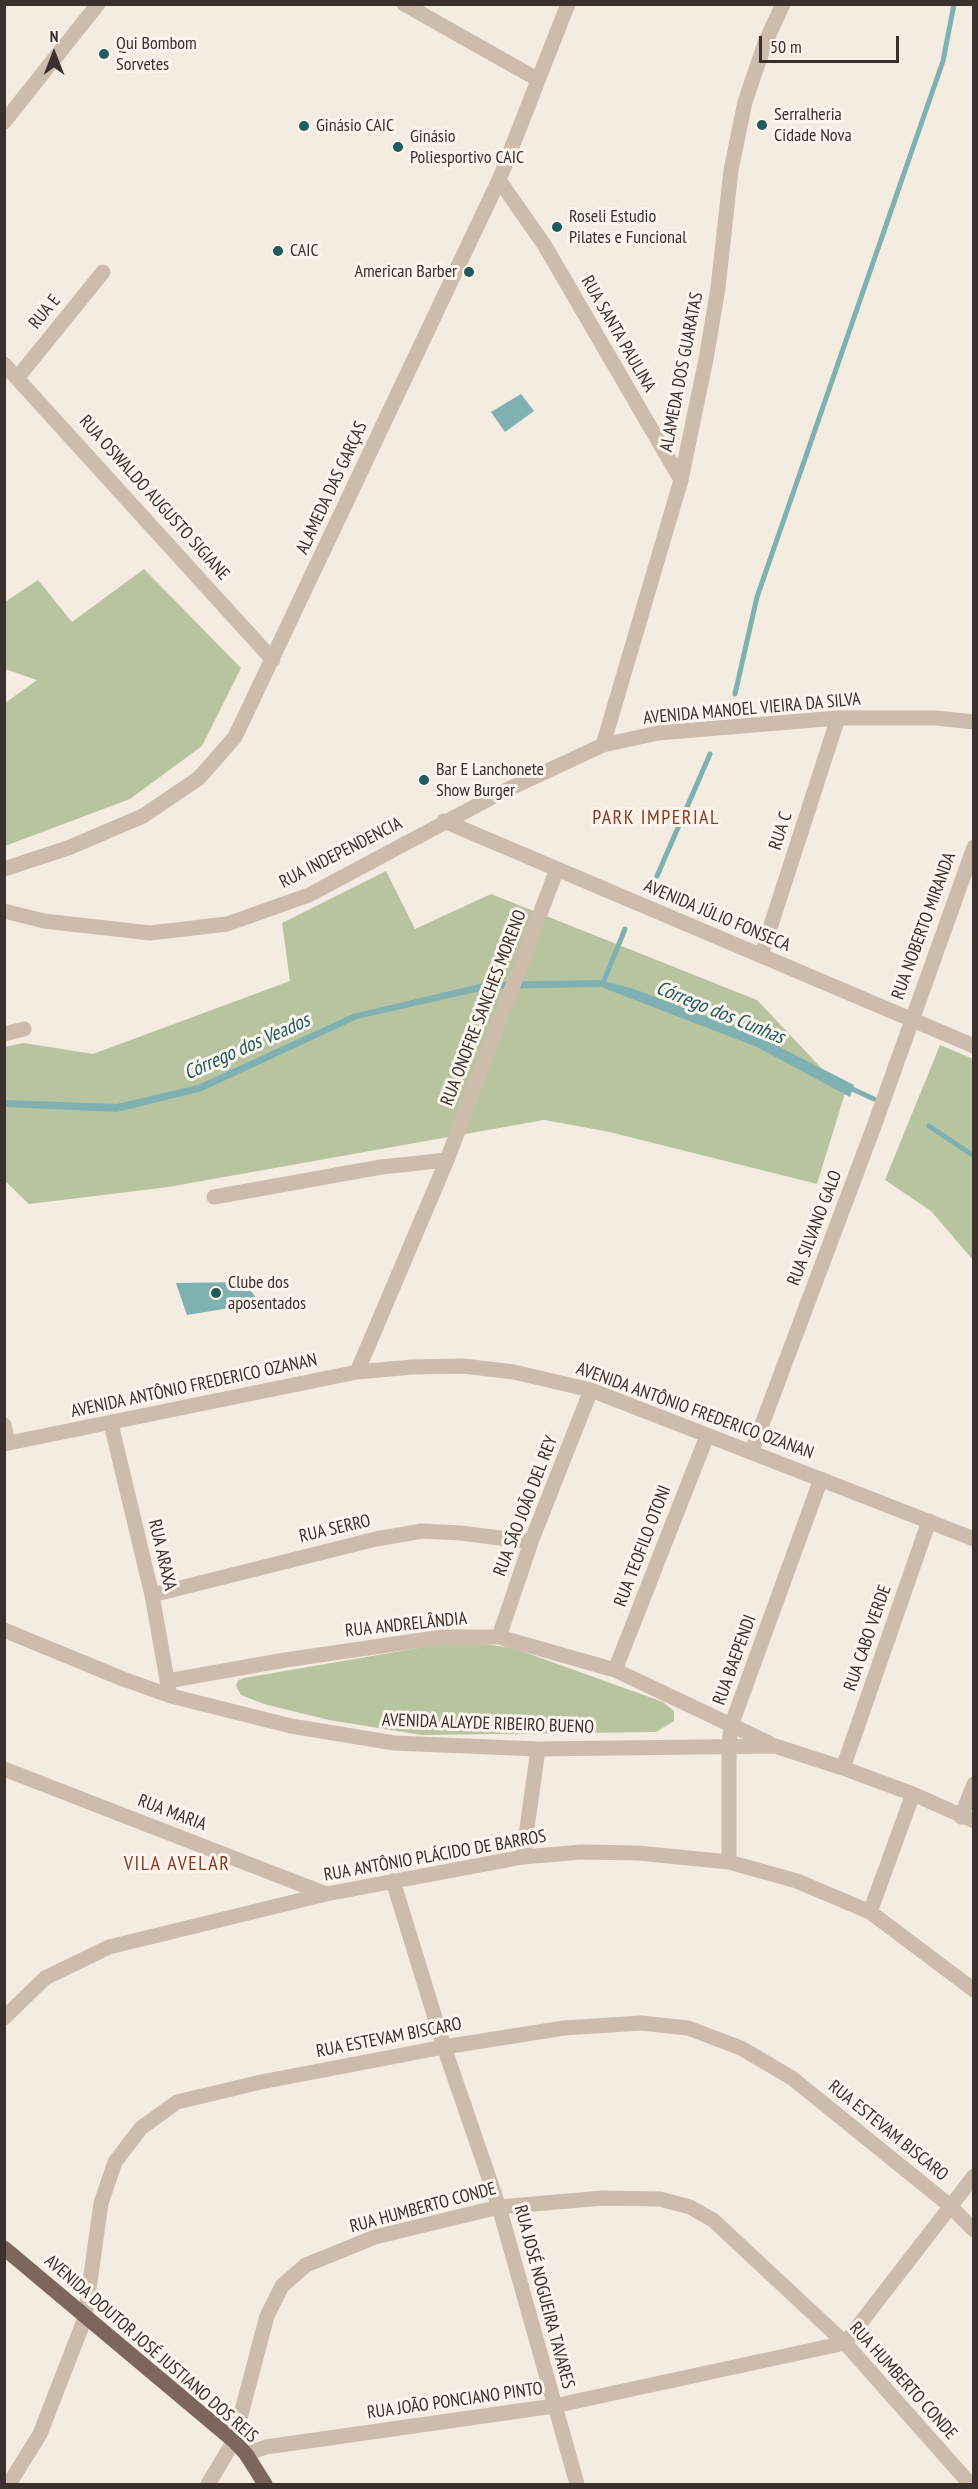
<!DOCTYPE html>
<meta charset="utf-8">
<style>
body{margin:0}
#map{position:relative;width:978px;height:2489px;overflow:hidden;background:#f4ebe1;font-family:"PT Sans Narrow",sans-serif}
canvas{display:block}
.frame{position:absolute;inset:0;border:6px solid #3b302b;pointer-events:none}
.north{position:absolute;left:24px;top:24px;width:60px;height:60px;-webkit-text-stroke:4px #fbf5ee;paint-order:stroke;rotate:0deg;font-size:16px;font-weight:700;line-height:24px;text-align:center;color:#3b302b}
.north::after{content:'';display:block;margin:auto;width:21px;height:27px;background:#3b302b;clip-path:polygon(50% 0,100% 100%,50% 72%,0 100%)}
.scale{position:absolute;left:759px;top:36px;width:140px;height:27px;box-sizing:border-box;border:3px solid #3b302b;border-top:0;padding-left:8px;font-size:18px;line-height:21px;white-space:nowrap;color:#3b302b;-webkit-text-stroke:4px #fbf5ee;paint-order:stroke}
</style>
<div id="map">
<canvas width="978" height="2489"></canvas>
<div class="frame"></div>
<div class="north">N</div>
<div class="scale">50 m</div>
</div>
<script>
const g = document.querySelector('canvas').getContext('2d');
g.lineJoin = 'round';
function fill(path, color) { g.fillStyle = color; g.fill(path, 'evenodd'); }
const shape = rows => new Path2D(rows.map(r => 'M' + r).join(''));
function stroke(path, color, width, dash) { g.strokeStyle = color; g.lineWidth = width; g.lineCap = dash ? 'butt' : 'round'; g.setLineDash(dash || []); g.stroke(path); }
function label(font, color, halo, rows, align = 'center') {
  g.font = font + ' "PT Sans Narrow",sans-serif'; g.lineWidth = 6; g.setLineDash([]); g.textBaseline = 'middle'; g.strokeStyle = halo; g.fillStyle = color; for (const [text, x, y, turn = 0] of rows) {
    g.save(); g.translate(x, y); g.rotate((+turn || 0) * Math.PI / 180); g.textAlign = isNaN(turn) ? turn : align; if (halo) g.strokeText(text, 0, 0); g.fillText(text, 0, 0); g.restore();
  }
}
const green = shape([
 [144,569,241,668,202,746,130,799,5,846,5,703,37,680,5,669,5,602,38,580,72,622],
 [386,871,415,929,491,894,757,1000,845,1093,817,1184,605,1131,544,1120,168,1187,29,1204,5,1181,4,1047,24,1043,93,1054,290,981,282,923],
 [940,1045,973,1059,973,1260,931,1211,885,1180],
 [477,1643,513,1648,663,1702,674,1711,674,1721,656,1732,422,1735,329,1720,264,1704,241,1695,236,1686,238,1680,244,1678,442,1644]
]);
const water = shape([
 [521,394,534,411,505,432,491,412],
 [600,980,634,989,760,1037,854,1085,850,1097,757,1047,601,987,489,989,357,1019,202,1091,117,1112,5,1107,5,1100,117,1104,198,1085,353,1014,488,982],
 [244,1282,260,1303,187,1315,176,1283]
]);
const stream = shape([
 [735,694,757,597,943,61,954,4],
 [657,876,710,754],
 [603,983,625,929],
 [848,1087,874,1099],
 [929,1126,974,1156]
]);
const minor = shape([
 [404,4,537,79],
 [4,122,98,4],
 [499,180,545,246,681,480],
 [4,364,273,660],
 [18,377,103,272],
 [603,745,681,480,706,359,718,288,731,170,745,102,765,43,783,4],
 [444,821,974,1046],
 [4,869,68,848,143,816,199,778,235,737,499,180,568,4],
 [4,911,44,921,150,933,227,924,309,895,500,793,603,745,658,733,838,718,936,718,974,722],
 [761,956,838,718],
 [4,1034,24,1029],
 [447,1160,557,869],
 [214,1197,381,1167,447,1160,357,1372],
 [111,1424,152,1595,169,1691],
 [4,1425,8,1443],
 [4,1444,357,1372,412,1367,463,1366,514,1372,591,1390,974,1539],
 [752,1451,876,1121,974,847],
 [152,1595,376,1539,422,1531,461,1533,531,1542],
 [4,1630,123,1679,171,1696,291,1726,394,1743,538,1749,775,1746,843,1768,913,1794,974,1821],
 [499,1637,531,1542,591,1390],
 [615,1670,707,1436],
 [167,1681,285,1660,443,1637,499,1637,615,1670,769,1743],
 [843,1768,929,1521],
 [4,1769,326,1894],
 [961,1817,974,1784],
 [523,1857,538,1749],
 [729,1862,729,1746,731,1726,821,1479],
 [393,1881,444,2047,499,2207,577,2484],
 [870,1912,913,1794],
 [4,2018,45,1978,109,1947,326,1894,523,1857,582,1852,638,1853,729,1862,797,1881,870,1912,974,1990],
 [246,2454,266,2447,554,2406,845,2343,974,2176],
 [9,2484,40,2434,85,2318,101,2203,115,2162,141,2128,177,2102,261,2082,444,2047,564,2028,641,2023,688,2028,741,2048,792,2078,949,2205,974,2230],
 [208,2484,234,2441,267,2316,282,2286,306,2265,375,2237,499,2207,603,2198,660,2199,690,2207,713,2220,845,2343,970,2484]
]);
const major = shape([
 [4,2248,234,2441,246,2454,265,2484]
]);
const markers = [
 [104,54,6,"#1f5a5e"],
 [762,125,6,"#1f5a5e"],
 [304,126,6,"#1f5a5e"],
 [398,147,6,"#1f5a5e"],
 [557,227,6,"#1f5a5e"],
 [278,251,6,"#1f5a5e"],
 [469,272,6,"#1f5a5e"],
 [424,780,6,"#1f5a5e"],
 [216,1293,6,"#1f5a5e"]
];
const poiNames = [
 ["Qui Bombom",116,44],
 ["Sorvetes",116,65],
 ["Serralheria",774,115],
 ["Cidade Nova",774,136],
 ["Ginásio CAIC",316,126],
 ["Ginásio",410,137],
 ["Poliesportivo CAIC",410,158],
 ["Roseli Estudio",569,217],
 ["Pilates e Funcional",569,238],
 ["CAIC",290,251],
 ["American Barber",457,272,"right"],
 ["Bar E Lanchonete",436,770],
 ["Show Burger",436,791],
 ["Clube dos",228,1283],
 ["aposentados",228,1304]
];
const streetNames = [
 ["RUA E",45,312,-51],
 ["RUA SANTA PAULINA",618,334,60],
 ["ALAMEDA DOS GUARATAS",682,372,-79],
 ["ALAMEDA DAS GARÇAS",332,488,-65],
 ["RUA OSWALDO AUGUSTO SIGIANE",154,498,48],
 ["AVENIDA MANOEL VIEIRA DA SILVA",752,709,-5],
 ["RUA C",781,831,-72],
 ["RUA INDEPENDENCIA",341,853,-27],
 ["AVENIDA JÚLIO FONSECA",717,916,23],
 ["RUA NOBERTO MIRANDA",924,926,-70],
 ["RUA ONOFRE SANCHES MORENO",484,1008,-69],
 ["RUA SILVANO GALO",815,1228,-69],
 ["AVENIDA ANTÔNIO FREDERICO OZANAN",194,1386,-12],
 ["AVENIDA ANTÔNIO FREDERICO OZANAN",695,1411,20],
 ["RUA SÃO JOÃO DEL REY",526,1506,-69],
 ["RUA SERRO",335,1529,-13],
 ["RUA TEOFILO OTONI",643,1546,-69],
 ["RUA ARAXA",162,1555,77],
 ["RUA ANDRELÂNDIA",406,1625,-6],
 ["RUA CABO VERDE",868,1638,-71],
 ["RUA BAEPENDI",735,1660,-70],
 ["AVENIDA ALAYDE RIBEIRO BUENO",488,1724,2],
 ["RUA MARIA",172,1813,21],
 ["RUA ANTÔNIO PLÁCIDO DE BARROS",435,1856,-10],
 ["RUA ESTEVAM BISCARO",389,2038,-11],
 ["RUA ESTEVAM BISCARO",888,2131,39],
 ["RUA HUMBERTO CONDE",423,2208,-15],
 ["RUA JOSÉ NOGUEIRA TAVARES",544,2297,75],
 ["AVENIDA DOUTOR JOSÉ JUSTIANO DOS REIS",151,2349,41],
 ["RUA HUMBERTO CONDE",903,2381,48],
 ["RUA JOÃO PONCIANO PINTO",455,2401,-8]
];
const neighbourhoodNames = [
 ["PARK IMPERIAL",656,818],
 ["VILA AVELAR",177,1864]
];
const waterNames = [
 ["Córrego dos Cunhas",720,1013,22],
 ["Córrego dos Veados",247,1047,-24]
];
fill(green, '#b8c4a0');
fill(water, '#7fb0b2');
stroke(stream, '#7fb0b2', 5);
stroke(minor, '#cdbbac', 15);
stroke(major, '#7d675c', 15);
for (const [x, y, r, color] of markers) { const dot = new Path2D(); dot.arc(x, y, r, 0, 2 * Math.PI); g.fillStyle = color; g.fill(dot); stroke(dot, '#fbf5ee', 2); }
label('18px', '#3b302b', '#fbf5ee', poiNames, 'left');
label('18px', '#3b302b', '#fbf5ee', streetNames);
g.letterSpacing = '1.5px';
label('20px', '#8c3b22', '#fbf5ee', neighbourhoodNames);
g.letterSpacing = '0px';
label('italic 20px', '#1f5a5e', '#fbf5ee', waterNames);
</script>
